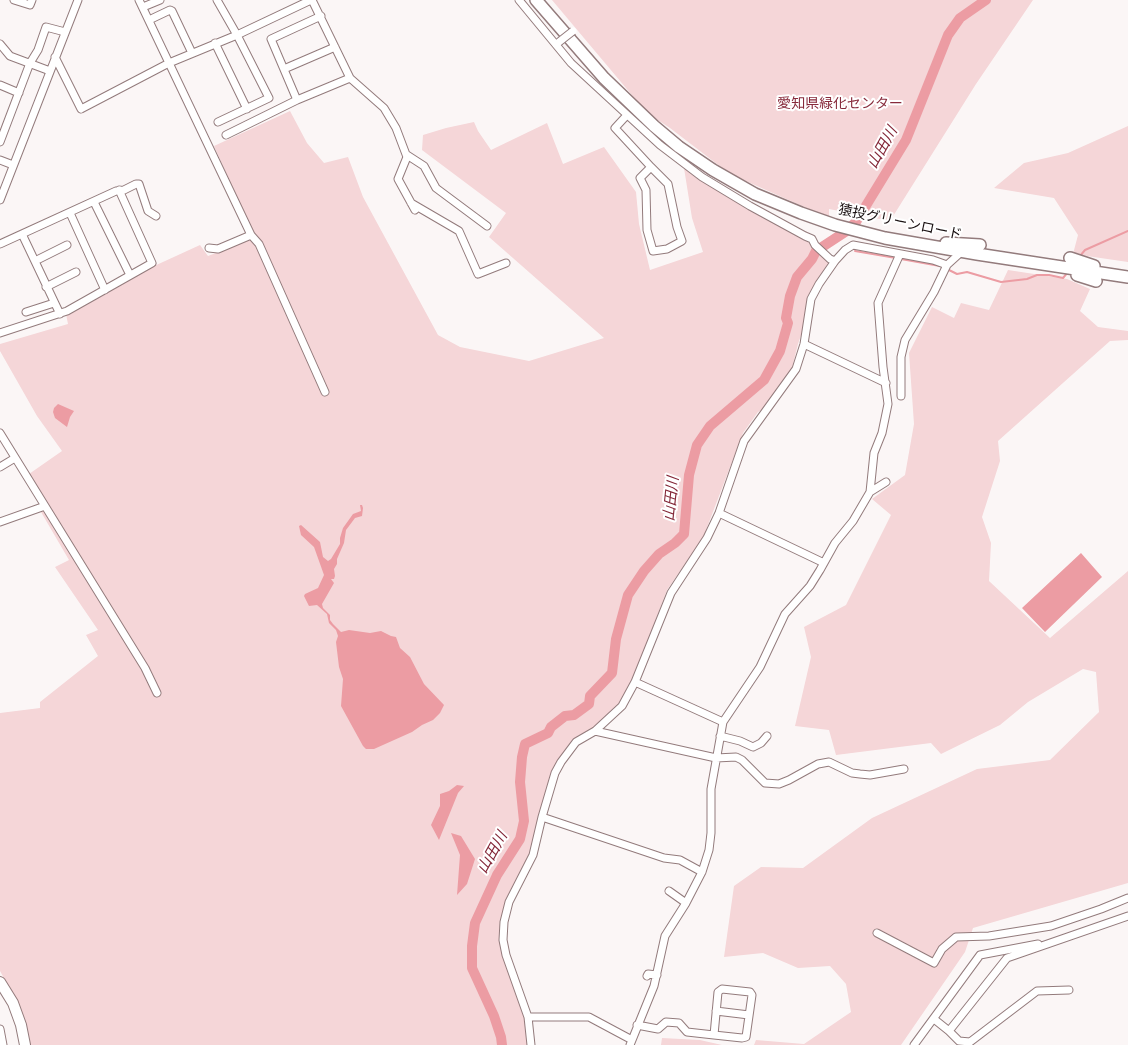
<!DOCTYPE html>
<meta charset="utf-8">
<style>
body{margin:0}
canvas{display:block;background:#fbf6f6}
</style>
<canvas width="1128" height="1045"></canvas>
<script>
const g = document.querySelector('canvas').getContext('2d');
g.lineJoin = 'round';
function fill(path, color) { g.fillStyle = color; g.fill(path, 'evenodd'); }
const shape = rows => new Path2D(rows.map(r => 'M' + r).join(''));
function stroke(path, color, width, dash) { g.strokeStyle = color; g.lineWidth = width; g.lineCap = dash ? 'butt' : 'round'; g.setLineDash(dash || []); g.stroke(path); }
function label(font, color, halo, rows, align = 'center') {
  g.font = font + ' Roboto,"Noto Sans JP",sans-serif'; g.lineWidth = 4; g.setLineDash([]); g.textBaseline = 'middle'; g.strokeStyle = halo; g.fillStyle = color; for (const [text, x, y, turn = 0] of rows) {
    g.save(); g.translate(x, y); g.rotate((+turn || 0) * Math.PI / 180); g.textAlign = isNaN(turn) ? turn : align; if (halo) g.strokeText(text, 0, 0); g.fillText(text, 0, 0); g.restore();
  }
}
const green = shape([
 [552,0,1033,0,976,84,890,221,829,209,829,218,730,174,670,128,647,113],
 [290,111,307,143,324,163,348,157,363,197,438,335,460,347,529,361,604,338,489,237,506,213,422,150,423,135,446,128,474,122,478,131,491,150,547,123,563,164,604,147,636,192,639,224,650,270,703,252,692,218,684,168,724,195,806,240,831,263,821,277,798,344,792,368,763,409,758,412,743,433,703,538,667,590,632,682,619,705,593,728,573,739,559,759,552,774,538,817,531,855,507,901,500,922,499,940,526,1019,527,1045,28,1045,17,1002,0,971,0,713,40,708,40,702,98,656,86,635,98,630,55,567,69,560,41,512,49,508,29,474,62,451,37,416,0,351,0,344,68,324,66,314,152,267,200,245,208,256,255,238,214,146],
 [1128,126,1128,262,1073,254,1078,235,1054,198,994,188,1024,163,1068,153],
 [1008,270,1067,279,1090,289,1080,311,1098,327,1128,331,1128,340,1110,341,998,441,1000,461,982,517,991,543,989,581,1050,638,1128,571,1128,883,973,928,965,952,901,1045,754,1045,756,1040,804,1044,851,1012,846,984,830,966,798,968,763,953,724,957,734,886,761,867,803,868,872,818,977,769,1050,760,1099,712,1096,672,1083,669,1028,702,1000,725,941,754,931,743,836,755,829,730,795,726,811,657,804,627,846,605,891,515,872,499,905,475,914,424,909,353,932,307,954,318,961,303,989,310],
 [662,1038,700,1040,722,1045,661,1045]
]);
const water = shape([
 [58,404,74,411,70,417,67,427,55,418,53,412,54,408],
 [360,505,362,505,363,508,362,516,355,518,346,530,344,543,337,559,337,564,334,569,335,576,334,579,331,579,334,583,322,604,323,608,330,615,330,620,333,624,341,632,349,630,370,633,381,631,391,636,396,637,400,648,410,657,424,684,444,705,440,713,433,720,422,725,412,732,374,749,366,749,363,746,341,706,343,679,339,667,336,642,338,636,336,630,329,623,327,614,317,605,309,606,304,596,305,594,318,588,324,575,314,547,301,535,299,526,301,525,320,542,323,557,328,561,331,559,340,544,340,538,343,528,353,514,361,511],
 [1081,553,1102,577,1045,632,1022,608],
 [457,785,464,786,458,793,439,840,431,825,440,806,440,794,449,791],
 [451,833,461,836,475,859,467,884,457,895,460,855]
]);
const stream = shape([
 [855,251,896,258],
 [1080,256,1085,250,1128,231],
 [901,259,940,266],
 [947,269,957,274,967,272,1001,282,1027,279,1037,275,1049,275,1063,278,1068,272]
]);
const river = shape([
 [502,1045,501,1037,494,1016,472,968,472,946,475,923,497,875,520,839,524,821,520,782,522,757,525,744,548,733,551,727,565,716,574,715,589,704,590,696,612,673,616,639,628,595,644,571,659,554,675,543,684,534,689,475,697,445,710,426,764,380,780,351,788,323,786,318,790,296,797,277,812,259,816,251,845,232,856,222,906,140,948,35,960,18,986,0]
]);
const street = shape([
 [14,0,30,5,32,0],
 [139,0,251,235,259,244,325,392],
 [217,0,237,35,269,98,218,122],
 [312,0,350,78,384,108,396,128,407,157,398,179,415,210],
 [519,0,571,63,660,145,702,177,750,206,805,236,812,239,815,245,830,259,835,261],
 [143,7,160,0],
 [149,20,170,10,172,11,192,53],
 [215,43,247,109],
 [0,44,10,56,50,71],
 [55,57,81,109,169,63,237,35,311,0],
 [284,69,335,47],
 [0,85,19,93],
 [297,100,271,39,321,16],
 [627,115,615,128,651,167],
 [226,135,297,100,350,78],
 [0,142,30,63,38,50,46,27,65,32],
 [407,155,424,166,436,188,487,226],
 [0,160,13,165],
 [651,167,668,184,677,227,682,241,667,249,653,251,647,230,646,190,640,178,651,167],
 [0,200,78,0],
 [94,202,130,275],
 [411,203,459,231,478,274,506,263],
 [70,213,105,290],
 [22,234,60,314],
 [0,244,116,191,124,190,136,184,139,184,148,211,156,216],
 [209,248,218,249,251,235],
 [35,261,67,245],
 [46,287,76,272],
 [26,312,54,303],
 [0,333,67,311,152,263,119,190],
 [804,344,886,383],
 [901,396,901,357,905,340,934,292,947,265,958,255],
 [0,433,145,668,157,693],
 [0,467,15,458],
 [870,492,886,482],
 [719,513,824,563],
 [0,522,45,506],
 [635,682,723,722],
 [595,731,716,758,736,757,742,760,765,783,779,784,789,780,818,764,829,762,852,773,860,774,870,775,904,769],
 [720,736,740,741,753,747,761,743,767,736],
 [542,817,664,858,680,860,702,872],
 [669,891,686,903],
 [877,933,934,963,942,949,956,937,989,936,1051,926,1101,909,1128,898],
 [647,976,648,974,657,975],
 [716,1011,749,1015],
 [528,1017,589,1017,632,1040],
 [934,1019,949,1031,959,1041,970,1042,1037,991,1069,990],
 [637,1025,658,1029,666,1022,679,1023,687,1032,714,1035,742,1038,746,1037,752,995,750,992,722,989,718,992,714,1035],
 [0,1029,3,1045],
 [949,1031,1007,958,1128,916],
 [531,1045,528,1017,506,955,503,940,504,922,509,902,533,855,542,817,555,773,561,762,576,742,595,731,622,706,635,682,671,593,707,538,719,513,744,441,796,369,804,344,811,299,819,284,835,261,845,250,853,245,933,260,947,265],
 [630,1045,654,986,665,936,686,903,702,872,709,850,711,833,711,789,723,722,760,667,785,614,810,586,820,570,835,543,853,521,870,492,874,453,882,433,888,404,883,367,878,303,900,254],
 [914,1045,980,955,1038,944]
]);
const secondary = shape([
 [0,982,13,1003,21,1025,25,1045]
]);
const primary = shape([
 [536,0,604,78,654,126,679,147,713,170,755,194,801,213,835,225,885,238,977,254,1128,277],
 [946,243,980,245],
 [1070,258,1094,266],
 [1077,275,1096,281]
]);
const streetBridge = shape([
 [559,42,573,31]
]);
const parkNames = [
 ["愛知県緑化センター",840,104]
];
const streetNames = [
 ["猿投グリーンロード",900,223,12]
];
const waterNames = [
 ["山田川",883,148,-61],
 ["山田川",672,499,-84],
 ["山田川",493,853,-61]
];
fill(green, '#f5d6d8');
fill(water, '#ec9ca3');
stroke(stream, '#ec9ca3', 2);
stroke(river, '#ec9ca3', 10);
stroke(street, '#937b7c', 9);
stroke(secondary, '#937b7c', 12);
stroke(primary, '#937b7c', 14);
stroke(street, '#fff', 7);
stroke(secondary, '#fff', 10);
stroke(primary, '#fff', 11);
stroke(streetBridge, '#937b7c', 9, []);
stroke(streetBridge, '#fff', 7);
label('14px', '#872a3b', '#fff', parkNames);
label('14px', '#1a1112', '#fff', streetNames);
label('italic 15px', '#832637', '#fff', waterNames);
</script>
